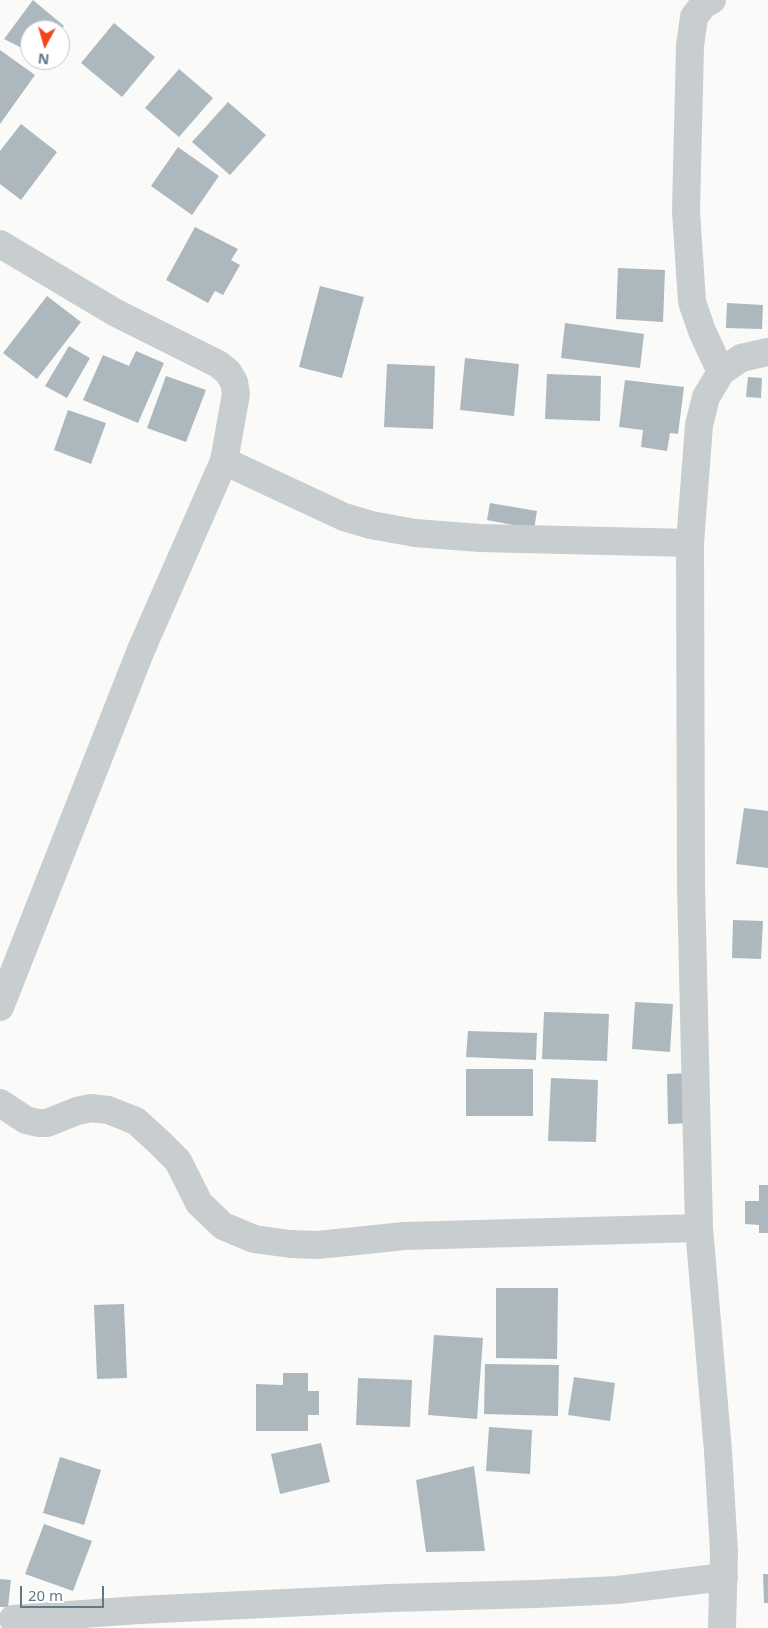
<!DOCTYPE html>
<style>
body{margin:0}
#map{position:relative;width:768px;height:1628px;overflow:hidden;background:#fafaf8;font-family:"Noto Sans",sans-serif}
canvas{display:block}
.north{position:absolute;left:20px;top:20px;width:50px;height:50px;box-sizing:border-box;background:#fff;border:1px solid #c0c9cf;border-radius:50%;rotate:186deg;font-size:14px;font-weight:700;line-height:20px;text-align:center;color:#627886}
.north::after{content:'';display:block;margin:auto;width:18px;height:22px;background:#f6421c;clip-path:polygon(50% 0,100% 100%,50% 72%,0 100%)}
.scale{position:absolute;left:20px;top:1586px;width:84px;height:22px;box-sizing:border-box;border:2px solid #627886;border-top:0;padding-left:6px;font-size:15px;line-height:18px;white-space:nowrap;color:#627886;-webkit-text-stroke:4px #fff;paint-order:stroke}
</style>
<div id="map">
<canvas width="768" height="1628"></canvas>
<div class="north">N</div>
<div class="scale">20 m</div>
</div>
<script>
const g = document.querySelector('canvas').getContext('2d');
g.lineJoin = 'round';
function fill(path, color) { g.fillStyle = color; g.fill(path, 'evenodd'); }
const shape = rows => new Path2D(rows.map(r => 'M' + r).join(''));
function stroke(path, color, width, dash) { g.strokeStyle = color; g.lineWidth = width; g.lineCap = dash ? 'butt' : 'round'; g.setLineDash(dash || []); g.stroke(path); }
const building = shape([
 [33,0,64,26,60,30,30,30,30,52,4,39],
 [114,23,155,57,122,97,81,63],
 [0,50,35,75,0,124],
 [179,69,213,98,179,137,145,108],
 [228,102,266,135,230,175,192,142],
 [21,124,57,152,21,200,0,184,0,151],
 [178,147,219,176,192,215,151,186],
 [195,227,238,249,231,260,240,265,223,295,215,291,208,303,166,280],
 [618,268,665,270,663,322,616,319],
 [320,286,364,297,342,378,299,367],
 [47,296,81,322,37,379,3,353],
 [727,303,763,305,762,329,726,328],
 [565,323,644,334,640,368,561,358],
 [69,346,90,358,67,398,45,386],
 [136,351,164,363,138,423,83,400,103,355,129,366],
 [465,358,519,364,514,416,460,410],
 [387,364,435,366,433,429,384,427],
 [547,374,601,376,600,421,545,419],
 [166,376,206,390,186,442,147,428],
 [748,377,762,378,761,398,746,397],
 [625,380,684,387,678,434,670,433,667,451,641,447,643,430,619,427],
 [68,410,106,423,91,464,54,450],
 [490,503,537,511,534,529,487,520],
 [744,808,768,811,768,868,736,864],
 [733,920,763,921,761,959,732,958],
 [635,1002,673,1004,670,1052,632,1049],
 [544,1012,609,1014,607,1061,542,1059],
 [468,1031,537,1033,536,1060,466,1057],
 [466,1069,533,1069,533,1116,466,1116],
 [692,1073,693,1123,668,1124,667,1074],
 [551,1078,598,1080,596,1142,548,1141],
 [759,1185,768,1185,768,1233,759,1233,759,1225,745,1224,745,1201,759,1201],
 [496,1288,558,1288,557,1359,496,1358],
 [124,1304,127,1378,97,1379,94,1305],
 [434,1335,483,1338,477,1419,428,1415],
 [485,1364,559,1365,558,1416,484,1414],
 [283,1373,308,1373,308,1391,319,1391,319,1415,308,1415,308,1431,256,1431,256,1384,283,1385],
 [574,1377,615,1383,610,1421,568,1415],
 [358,1378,412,1380,410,1427,356,1425],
 [489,1427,532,1430,530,1474,486,1471],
 [321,1443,330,1482,280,1494,271,1454],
 [60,1457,101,1470,84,1525,43,1513],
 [474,1466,485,1551,426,1552,416,1480],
 [44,1524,92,1541,73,1591,25,1574],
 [763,1574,768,1574,768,1603,764,1603],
 [0,1579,11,1580,8,1607,0,1607]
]);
const minor = shape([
 [712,0,703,5,694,17,690,46,686,211,692,302,702,331,721,372],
 [0,244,116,313,218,364,228,372,234,382,236,394,224,461,141,650,0,1007],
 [224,461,344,517,371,525,415,533,480,538,690,543],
 [0,1103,26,1120,38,1123,47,1123,77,1111,91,1108,108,1110,136,1121,160,1143,178,1161,199,1203,223,1226,254,1239,290,1244,318,1245,404,1236,699,1228],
 [13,1619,139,1610,390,1598,536,1594,617,1590,724,1577],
 [722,1628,724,1552,718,1451,699,1228,691,885,690,543,699,425,706,397,721,372,741,358,768,352]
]);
fill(building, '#adb8be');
stroke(minor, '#c8cdd0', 28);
</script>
